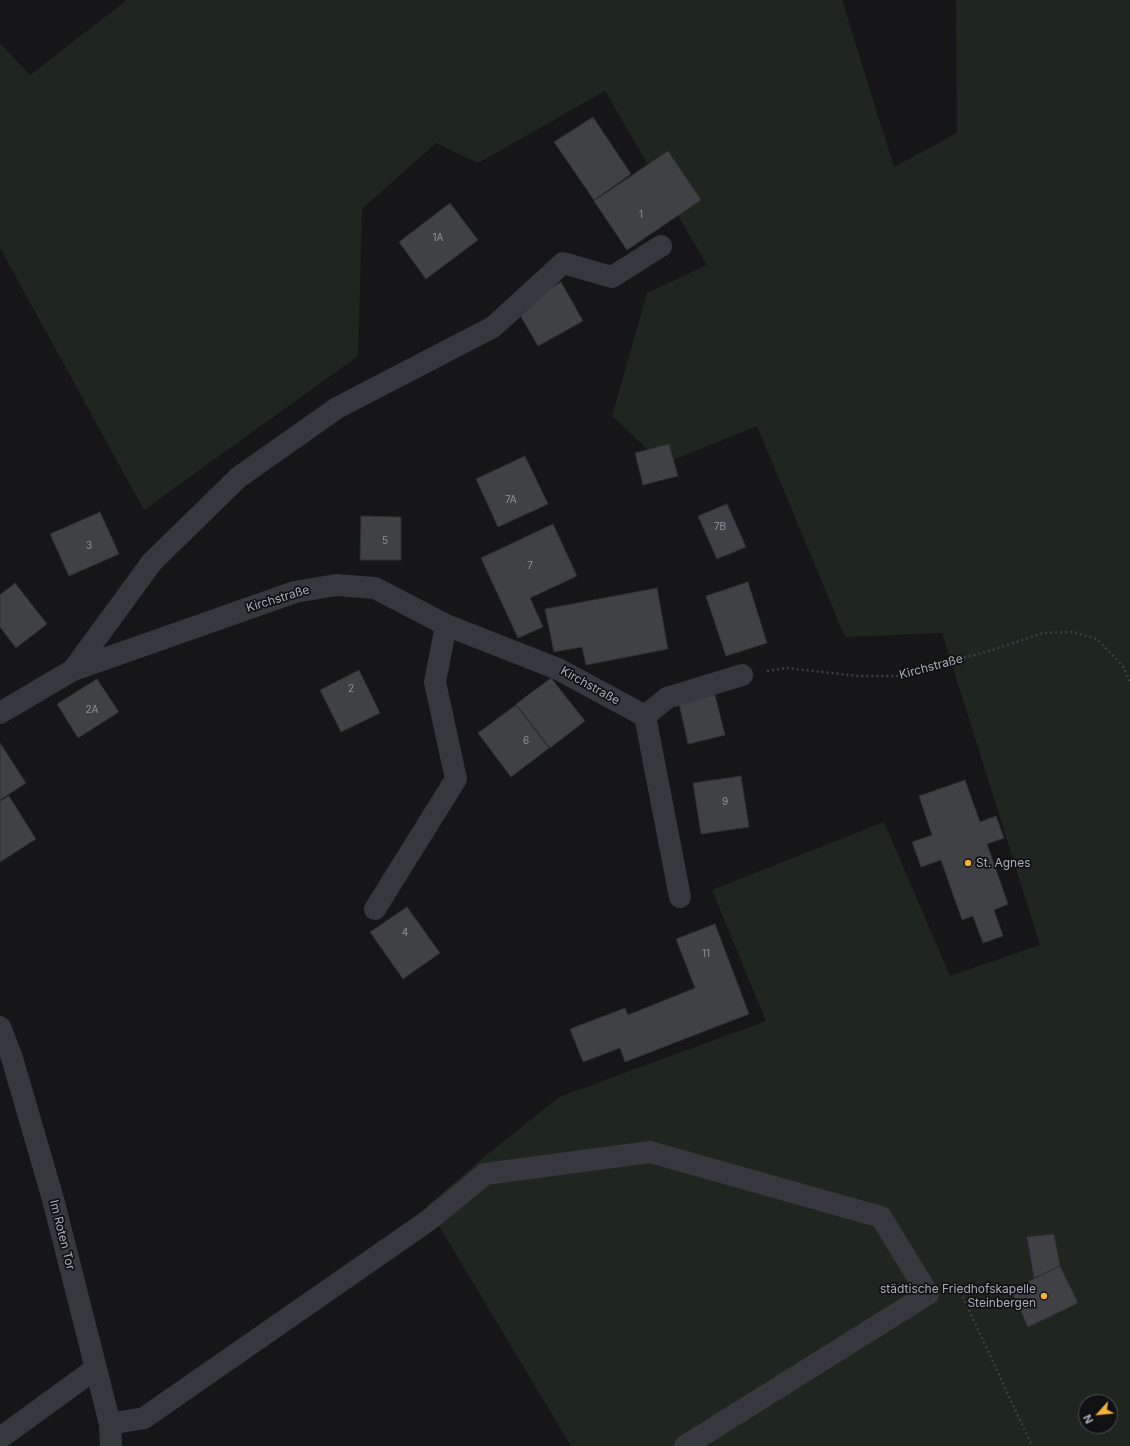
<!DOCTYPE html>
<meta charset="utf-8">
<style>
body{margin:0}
#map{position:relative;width:1130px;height:1446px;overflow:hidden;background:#161618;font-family:Inter,sans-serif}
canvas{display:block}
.north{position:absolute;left:1078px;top:1394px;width:40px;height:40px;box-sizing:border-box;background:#111113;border:1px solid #4d4f55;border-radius:50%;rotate:243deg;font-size:11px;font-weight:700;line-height:16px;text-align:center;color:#a8adb8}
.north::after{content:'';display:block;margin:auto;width:14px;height:18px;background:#f2b134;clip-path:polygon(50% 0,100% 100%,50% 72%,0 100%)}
</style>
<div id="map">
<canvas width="1130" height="1446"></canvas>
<div class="north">N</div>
</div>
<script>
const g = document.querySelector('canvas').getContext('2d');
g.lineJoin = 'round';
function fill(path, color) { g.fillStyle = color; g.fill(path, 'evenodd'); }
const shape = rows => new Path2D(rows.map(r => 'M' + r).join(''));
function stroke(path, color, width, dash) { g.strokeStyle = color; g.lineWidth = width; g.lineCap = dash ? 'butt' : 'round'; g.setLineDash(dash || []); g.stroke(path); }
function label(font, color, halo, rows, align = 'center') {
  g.font = font + ' Inter,sans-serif'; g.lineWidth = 3.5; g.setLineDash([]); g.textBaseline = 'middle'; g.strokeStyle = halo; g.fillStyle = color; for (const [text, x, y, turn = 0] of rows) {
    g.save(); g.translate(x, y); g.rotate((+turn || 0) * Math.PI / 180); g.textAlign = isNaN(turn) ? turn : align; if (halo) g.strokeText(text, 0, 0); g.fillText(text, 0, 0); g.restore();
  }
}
const green = shape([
 [127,0,842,0,894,167,957,133,956,0,1130,0,1130,1446,571,1446,427,1206,484,1157,559,1097,766,1021,712,890,884,822,950,976,1040,945,942,633,845,637,757,426,663,464,612,416,647,293,707,265,605,91,478,163,436,143,362,209,358,356,144,510,0,248,0,43,30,75],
 [1086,1402,1110,1402,1110,1426,1086,1426]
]);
const building = shape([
 [593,117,631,174,594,200,554,142,593,117],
 [668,151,701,200,627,250,594,201,668,151],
 [450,203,478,240,426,279,399,242,450,203],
 [561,282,583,321,538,346,516,308,561,282],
 [669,444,678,476,643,485,635,453,669,444],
 [525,456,548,504,498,527,476,479,525,456],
 [727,504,746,547,717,559,698,516,727,504],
 [100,512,119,554,69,576,50,534,100,512],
 [361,516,401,517,401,560,360,560,361,516],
 [553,524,577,576,530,598,543,627,518,638,481,558,553,524],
 [748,582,767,643,726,656,706,596,748,582],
 [15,583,47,624,16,648,0,627,0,595,15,583],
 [657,588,668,649,586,665,582,647,554,652,545,609,657,588],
 [359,670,380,713,341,732,320,690,359,670],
 [551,678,585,721,550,748,516,704,551,678],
 [97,679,119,712,78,738,57,704,97,679],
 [714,691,725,735,688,744,678,699,714,691],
 [516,705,549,748,511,777,478,733,516,705],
 [0,743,26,783,0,800,0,743],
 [741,776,749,827,701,834,693,783,741,776],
 [965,780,980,822,996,816,1004,838,987,844,1008,904,994,910,1003,936,983,943,973,916,962,920,941,860,921,867,912,842,932,835,919,796,965,780],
 [9,796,36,839,0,862,0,801,9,796],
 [407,907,440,953,403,979,370,932,407,907],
 [715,924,749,1014,625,1062,620,1048,583,1062,570,1029,625,1008,628,1015,695,988,676,939,715,924],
 [1054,1234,1060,1266,1034,1278,1027,1237,1054,1234],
 [1060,1266,1078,1303,1028,1327,1011,1290,1060,1266]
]);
const path = shape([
 [767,671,786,668,858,676,897,676,989,651,1043,633,1072,632,1097,639,1123,666,1130,682],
 [951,1286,957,1284,1032,1446]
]);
const minor = shape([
 [73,670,152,562,239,477,337,408,493,327,563,263,612,277,661,246],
 [0,713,73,670,295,592,336,585,375,588,446,625,558,669,645,716,667,698,742,675],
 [645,716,680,897],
 [375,909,456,779,435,682,446,625],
 [0,1027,12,1058,53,1199,110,1424,111,1446],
 [110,1424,144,1418,429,1220,485,1174,650,1152,881,1217,928,1294,685,1446],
 [0,1438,95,1369]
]);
const markers = [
 [968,863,4,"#f2b134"],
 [1044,1296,4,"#f2b134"]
];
const numberNames = [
 ["1",641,215],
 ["1A",438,238],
 ["7A",511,500],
 ["7B",720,527],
 ["5",385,541],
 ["3",89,546],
 ["7",530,566],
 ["2",351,689],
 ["2A",92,710],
 ["6",526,741],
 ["9",725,802],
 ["4",405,933],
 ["11",706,954]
];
const streetNames = [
 ["Kirchstraße",278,599,-17],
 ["Kirchstraße",931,667,-15],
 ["Kirchstraße",590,686,29],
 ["Im Roten Tor",62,1235,76]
];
const poiNames = [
 ["St. Agnes",976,863],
 ["städtische Friedhofskapelle",1036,1289,"right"],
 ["Steinbergen",1036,1303,"right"]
];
fill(green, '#1e261f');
fill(building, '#404145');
stroke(building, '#303034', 1);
stroke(path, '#3d3f44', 2.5, [2, 3]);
stroke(minor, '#37383d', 22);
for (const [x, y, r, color] of markers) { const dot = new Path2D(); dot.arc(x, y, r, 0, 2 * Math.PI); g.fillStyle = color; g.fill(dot); stroke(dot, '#111113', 1.5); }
label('10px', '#8e929b', null, numberNames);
label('12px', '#a8adb8', '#111113', streetNames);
label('12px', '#a8adb8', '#111113', poiNames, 'left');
</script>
